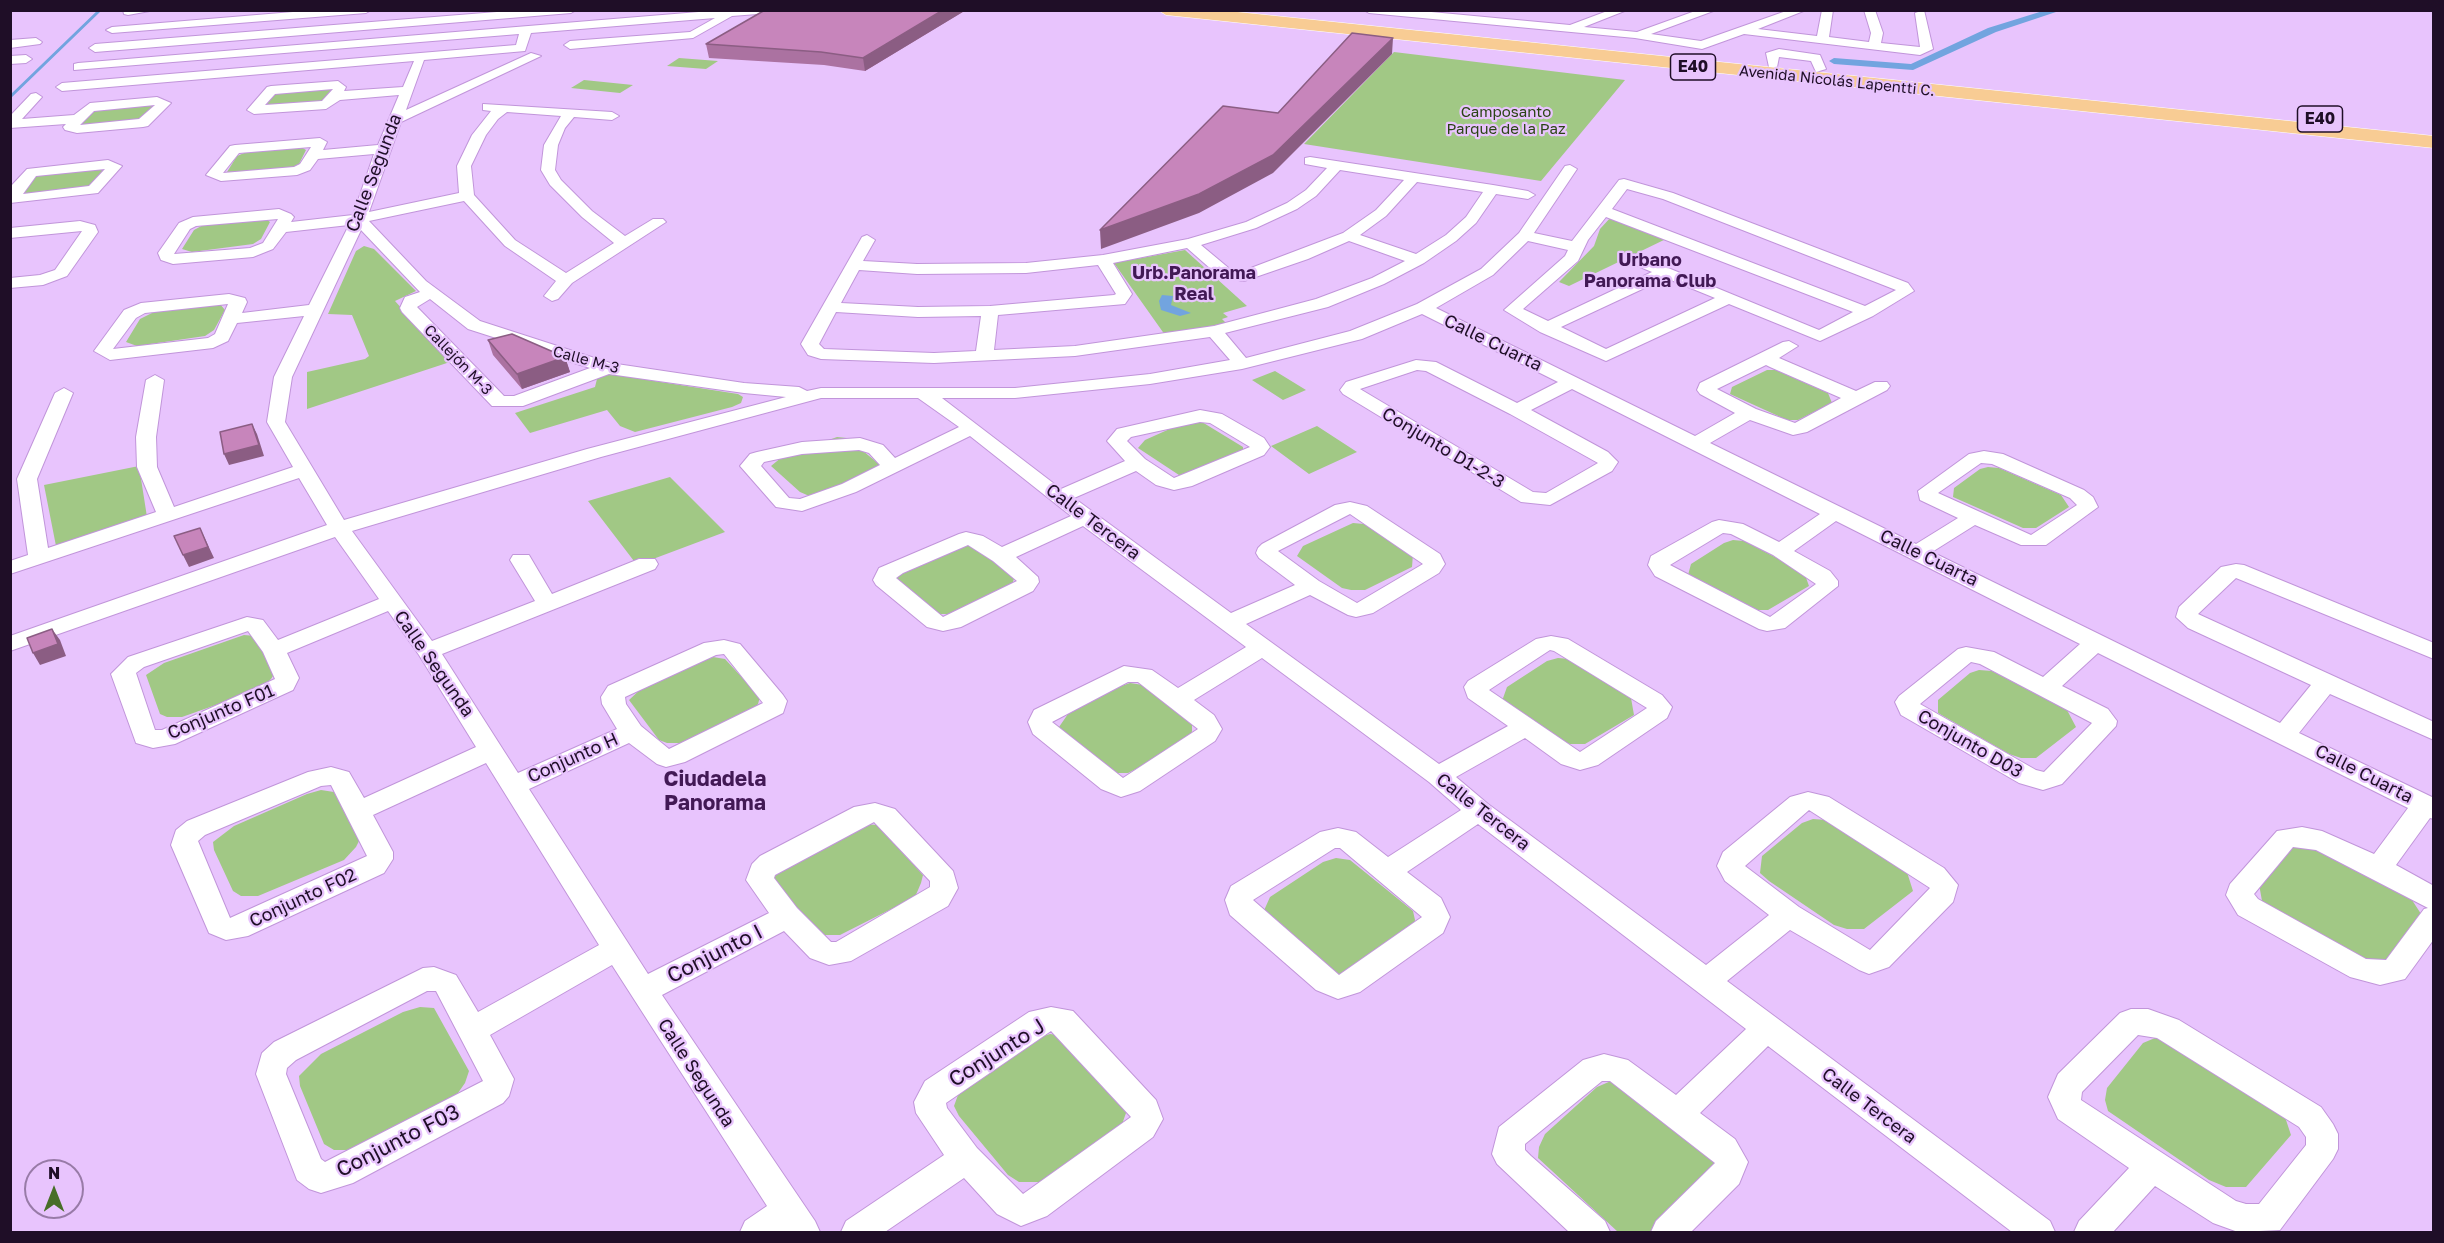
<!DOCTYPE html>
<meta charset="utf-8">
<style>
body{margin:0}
#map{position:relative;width:2444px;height:1243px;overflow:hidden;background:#e8c4fd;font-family:"Golos Text",sans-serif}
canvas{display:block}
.frame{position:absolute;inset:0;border:12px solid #1f0e27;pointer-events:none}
.north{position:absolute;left:24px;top:1159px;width:60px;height:60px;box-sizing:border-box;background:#e8c4fd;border:2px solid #987ba7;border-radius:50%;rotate:0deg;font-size:16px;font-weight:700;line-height:24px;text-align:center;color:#1f0e27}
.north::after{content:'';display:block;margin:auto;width:21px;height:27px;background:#486e28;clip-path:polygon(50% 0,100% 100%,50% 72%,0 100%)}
</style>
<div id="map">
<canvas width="2444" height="1243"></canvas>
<div class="frame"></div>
<div class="north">N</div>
</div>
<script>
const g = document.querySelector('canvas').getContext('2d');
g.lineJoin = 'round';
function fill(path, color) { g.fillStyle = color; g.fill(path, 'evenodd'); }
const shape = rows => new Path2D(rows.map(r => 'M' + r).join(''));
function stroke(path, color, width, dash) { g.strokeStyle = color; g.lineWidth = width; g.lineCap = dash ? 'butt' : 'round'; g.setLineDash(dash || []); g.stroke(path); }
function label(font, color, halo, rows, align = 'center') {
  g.font = font + ' "Golos Text",sans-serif'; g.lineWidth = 4.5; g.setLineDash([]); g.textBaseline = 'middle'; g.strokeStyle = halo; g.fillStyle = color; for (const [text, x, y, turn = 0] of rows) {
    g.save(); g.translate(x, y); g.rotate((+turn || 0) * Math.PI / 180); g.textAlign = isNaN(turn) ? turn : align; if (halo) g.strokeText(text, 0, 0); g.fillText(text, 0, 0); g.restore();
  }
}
const green = shape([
 [1394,52,1625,80,1541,181,1304,144],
 [679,58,718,61,706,69,667,66],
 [584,80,633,85,620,93,571,88],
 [334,87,328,101,263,107,272,94],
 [155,104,146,118,78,127,93,110],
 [301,147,306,150,299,164,292,168,227,172,237,156,249,151],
 [107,168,92,187,21,194,38,174],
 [1611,217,1668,238,1569,286,1559,282,1594,246,1600,229],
 [265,218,270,222,261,239,253,244,192,252,182,249,194,230,207,223],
 [364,246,374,249,416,291,395,301,450,362,307,409,307,372,365,359,369,356,352,315,328,314,356,251],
 [1185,250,1247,306,1223,313,1228,317,1222,319,1226,323,1165,335,1114,263],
 [220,304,225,310,214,330,205,336,137,346,126,342,140,319,156,311],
 [1767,370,1776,370,1828,393,1832,403,1798,420,1787,420,1730,394,1732,387],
 [1275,371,1306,390,1283,400,1252,380],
 [604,375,616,375,738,394,743,397,741,403,732,407,635,432,620,426,607,410,530,433,515,413,595,387,597,379],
 [1202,422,1243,447,1243,451,1182,477,1138,448,1145,440,1183,423],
 [1317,426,1357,452,1309,474,1271,446],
 [837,437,847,438,879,464,878,468,819,495,807,495,800,492,771,466,782,457],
 [139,466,147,517,56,546,44,485],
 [1988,467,1999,468,2061,495,2069,507,2036,528,2023,528,1953,497,1954,488,1980,469],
 [670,477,725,532,637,565,588,501],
 [1353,523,1364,524,1413,554,1412,567,1365,590,1351,590,1342,588,1297,556,1303,546],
 [1733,540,1744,541,1804,572,1809,586,1768,610,1754,610,1688,575,1691,564,1724,543],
 [965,544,976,545,1015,576,1010,590,953,614,939,614,897,579,900,574],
 [244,635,255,636,275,673,271,679,261,689,182,717,167,717,160,714,146,675,164,663],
 [713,657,725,659,760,697,758,704,751,714,682,743,667,743,659,740,629,700,643,687],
 [1558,658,1570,659,1631,698,1634,715,1585,744,1570,744,1559,740,1502,701,1507,687,1547,661],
 [1979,670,1992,671,2067,710,2076,727,2036,758,2021,758,2009,754,1938,713,1938,700,1970,673],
 [1130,683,1143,685,1192,724,1192,731,1189,742,1128,773,1113,773,1059,727,1068,714,1118,687],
 [321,790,334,792,360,839,356,847,344,860,258,896,241,896,233,891,214,850,213,842,234,826,307,794],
 [1813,819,1827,820,1906,869,1913,891,1864,929,1847,929,1834,925,1769,881,1760,873,1762,856,1802,823],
 [864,824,877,825,923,875,921,883,915,897,840,935,823,935,813,930,774,878,778,871],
 [2298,845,2313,847,2410,897,2425,920,2389,960,2371,960,2356,955,2274,909,2262,901,2259,884,2288,849],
 [1336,858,1350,860,1413,911,1415,920,1413,934,1350,975,1332,975,1262,915,1270,897,1323,862],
 [420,1007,434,1008,469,1071,465,1083,453,1100,354,1150,334,1150,324,1144,300,1086,299,1076,321,1054,403,1012],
 [1050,1034,1065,1036,1126,1101,1126,1113,1120,1130,1040,1182,1019,1182,1008,1175,959,1116,954,1106,958,1095,968,1083,1034,1039],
 [2155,1038,2172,1040,2285,1117,2291,1135,2246,1187,2226,1187,2209,1180,2108,1111,2105,1100,2107,1088,2143,1043],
 [1611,1081,1718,1165,1718,1184,1662,1232,1618,1232,1538,1158,1539,1147,1545,1134,1597,1087]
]);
const water = shape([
 [1162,295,1173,296,1171,305,1191,313,1180,316,1161,310,1159,301]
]);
const stream = shape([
 [10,97,100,10]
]);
const canal = shape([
 [2046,10,2062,10,1996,32,1913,70,1834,64,1829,61,1834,58,1911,64,1988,28,2046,10]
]);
const minor = shape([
 [123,10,155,10,128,15,124,14,123,10],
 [317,10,371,10,366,13,112,33,106,30,112,27,317,10],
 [522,10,576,10,571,13,95,52,89,48,95,44,522,10],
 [723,10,775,10,770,13,732,16,693,38,570,49,564,45,570,41,690,32,715,18,531,33,525,51,424,60,406,110,531,53,541,56,401,122,369,212,459,193,457,166,472,135,491,111,483,110,483,104,612,112,619,116,612,120,574,117,565,128,558,145,555,170,561,180,592,211,625,236,653,219,663,219,666,222,572,283,558,299,552,301,544,296,556,281,505,246,464,201,369,221,426,281,480,321,610,363,744,383,799,387,807,391,821,388,1015,388,1150,374,1230,360,1210,337,1075,356,934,363,821,359,808,355,801,344,862,237,867,235,875,240,863,261,917,264,1026,263,1103,255,1188,239,1246,222,1287,203,1306,190,1327,168,1305,164,1305,158,1310,157,1493,185,1528,191,1535,195,1528,199,1496,194,1476,223,1456,241,1424,263,1384,284,1328,307,1225,333,1246,358,1350,331,1417,304,1481,269,1519,233,1565,166,1570,165,1577,169,1534,233,1572,241,1619,180,1624,179,1673,193,1908,283,1914,291,1873,316,1820,341,1729,304,1606,361,1540,332,1504,310,1565,256,1568,250,1528,241,1493,275,1436,308,1695,436,1735,413,1700,394,1697,390,1700,383,1783,342,1789,341,1798,346,1779,358,1856,391,1875,382,1887,382,1890,386,1887,390,1807,432,1793,435,1750,420,1710,443,1916,544,1958,518,1920,500,1918,491,1969,454,1984,451,2003,454,2084,490,2093,497,2098,507,2046,545,2021,545,1975,525,1932,552,2280,723,2311,685,2188,628,2176,617,2179,607,2221,567,2236,564,2244,565,2434,643,2434,659,2236,578,2198,614,2434,722,2434,740,2330,694,2299,733,2434,798,2434,819,2430,818,2396,865,2434,886,2434,939,2405,979,2380,985,2350,977,2238,915,2226,895,2230,884,2277,831,2302,827,2322,831,2374,854,2408,808,2098,653,2062,686,2108,709,2117,721,2116,726,2062,784,2043,790,2019,783,1901,715,1895,702,1899,696,1958,649,1966,647,1994,652,2043,677,2080,644,1836,521,1794,551,1830,571,1838,581,1838,586,1785,628,1767,631,1759,629,1655,576,1648,565,1651,556,1712,522,1719,520,1743,524,1779,542,1820,514,1572,389,1531,410,1608,452,1618,462,1612,471,1550,505,1521,502,1343,394,1340,390,1346,382,1416,360,1436,362,1517,403,1558,382,1422,314,1362,339,1242,369,1150,384,1015,398,942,398,1061,489,1125,461,1107,441,1117,429,1200,410,1222,414,1264,438,1270,447,1264,455,1192,486,1174,490,1156,485,1136,471,1074,498,1231,613,1295,585,1259,558,1256,553,1258,548,1262,544,1335,505,1350,502,1367,506,1440,554,1445,564,1439,573,1373,613,1356,617,1348,615,1310,595,1246,624,1439,764,1508,726,1468,698,1464,687,1468,681,1536,639,1551,636,1568,639,1662,695,1672,707,1667,718,1598,765,1580,770,1561,764,1525,738,1456,777,1488,804,1706,965,1769,915,1725,881,1717,866,1723,852,1790,797,1808,792,1829,797,1944,868,1958,885,1953,902,1889,967,1869,974,1859,970,1790,930,1727,981,2050,1221,2055,1232,2012,1232,1768,1046,1700,1113,1735,1139,1748,1162,1739,1184,1691,1232,1651,1232,1656,1221,1715,1163,1610,1081,1602,1081,1525,1144,1525,1150,1531,1156,1605,1221,1610,1232,1569,1232,1497,1164,1492,1154,1499,1127,1583,1060,1604,1054,1628,1060,1676,1095,1746,1029,1478,824,1407,872,1441,898,1450,917,1443,933,1360,992,1338,999,1316,990,1230,915,1225,900,1231,886,1320,832,1338,828,1356,832,1388,857,1461,810,1429,782,1262,658,1194,700,1214,715,1222,729,1215,741,1140,791,1121,797,1101,789,1033,734,1028,722,1034,710,1124,666,1152,670,1178,688,1246,647,1083,526,1016,557,1038,577,1039,582,1033,591,961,627,943,631,927,627,876,585,873,580,879,568,959,534,966,532,983,536,1002,547,1071,516,970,436,856,492,802,511,776,507,740,466,750,454,757,452,802,442,860,438,883,445,895,458,959,427,918,398,821,398,601,457,352,531,432,641,535,601,510,560,513,555,529,555,552,594,639,559,655,559,658,564,655,569,442,654,518,773,617,729,602,704,601,697,608,686,704,643,724,640,740,644,783,695,787,701,783,713,685,762,666,767,657,764,629,743,529,789,648,974,769,913,746,880,752,864,760,856,854,807,875,803,895,809,953,871,958,888,948,906,851,961,829,965,810,958,784,931,662,995,815,1221,820,1232,740,1232,745,1221,767,1206,612,965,490,1035,514,1079,509,1096,503,1103,353,1183,321,1193,309,1189,297,1180,256,1074,262,1053,274,1042,423,968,434,967,456,975,478,1012,599,945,486,763,373,815,393,852,393,859,384,873,248,936,226,940,209,933,171,845,176,830,187,821,308,772,331,767,349,772,364,798,476,747,419,655,388,611,287,653,299,678,293,690,175,744,153,748,136,743,111,674,128,657,247,617,263,620,278,640,379,599,335,537,10,651,10,636,327,525,299,478,10,574,10,561,28,555,17,479,55,393,64,388,73,393,37,479,48,548,156,512,137,467,136,437,146,380,155,375,164,380,156,437,157,467,174,507,293,467,267,422,274,377,304,316,237,323,228,341,213,348,110,360,94,351,124,310,141,303,229,294,245,298,247,302,242,313,309,305,349,225,286,232,273,249,253,257,173,264,161,260,158,253,179,223,193,217,279,209,291,214,294,217,291,222,353,215,374,154,318,159,310,170,297,175,221,181,206,175,230,146,235,145,320,138,327,142,323,150,378,145,399,95,340,100,326,109,254,114,247,110,267,87,271,86,338,81,346,87,344,91,403,87,414,61,62,91,56,87,62,83,516,45,519,34,74,70,74,64,78,63,723,10],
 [333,89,322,101,265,105,275,94,333,89],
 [507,112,561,116,544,145,541,170,550,185,582,217,614,243,566,273,515,240,474,195,471,166,486,135,498,119,507,112],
 [311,147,300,164,294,167,223,173,239,153,311,147],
 [1340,170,1404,180,1376,210,1343,233,1243,271,1231,270,1201,245,1256,228,1297,209,1316,196,1340,170],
 [1417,182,1483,192,1466,217,1446,235,1416,254,1360,235,1386,216,1417,182],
 [1627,189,1663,199,1896,290,1865,306,1612,209,1627,189],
 [1606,217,1853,312,1819,330,1634,254,1626,259,1628,262,1652,272,1548,321,1523,309,1578,261,1588,240,1606,217],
 [278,219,263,243,250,248,174,254,190,229,196,226,278,219],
 [361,230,420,292,405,297,400,308,402,312,492,406,523,406,609,374,744,393,786,397,587,449,344,520,285,422,292,377,361,230],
 [1349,241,1405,261,1372,278,1316,299,1214,326,1075,346,994,350,998,315,1125,304,1132,294,1113,263,1187,248,1220,277,1244,281,1308,259,1349,241],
 [1098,265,1116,294,1114,295,990,306,918,307,841,303,859,270,917,274,1026,273,1098,265],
 [1666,278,1715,298,1606,349,1561,327,1666,278],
 [430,299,468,329,590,368,514,396,504,396,417,307,430,299],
 [228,304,215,334,208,338,113,349,136,318,145,313,228,304],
 [836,312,918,317,981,316,976,351,934,353,824,349,819,344,836,312],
 [1766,365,1770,367,1841,398,1795,423,1756,409,1717,389,1766,365],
 [1417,370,1426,371,1510,414,1598,463,1546,493,1533,492,1360,389,1417,370],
 [1200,422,1210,423,1250,447,1174,478,1145,459,1127,441,1131,437,1200,422],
 [859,450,869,453,880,465,842,484,800,499,789,498,761,466,764,462,802,454,859,450],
 [1981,463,1992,464,2070,498,2077,505,2031,535,1938,493,1981,463],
 [1350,514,1423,564,1357,603,1319,581,1278,551,1350,514],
 [1723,533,1731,534,1773,555,1816,584,1770,617,1670,565,1723,533],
 [968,545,993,561,1017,581,943,617,896,578,903,573,968,545],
 [248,631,263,652,275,679,162,730,155,730,136,673,144,667,248,631],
 [1550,650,1554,651,1647,708,1580,752,1489,690,1550,650],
 [724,654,763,703,669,749,641,726,626,704,625,697,716,655,724,654],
 [1971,662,1980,664,2092,723,2044,772,2036,770,1920,704,1971,662],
 [1128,682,1138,682,1198,729,1123,778,1052,722,1128,682],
 [331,785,367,856,230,918,198,841,205,835,321,786,331,785],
 [1809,810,1930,888,1870,950,1799,907,1745,866,1809,810],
 [874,822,930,881,930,887,836,942,831,942,797,908,774,878,775,875,874,822],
 [2293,847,2316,850,2428,908,2424,909,2386,960,2366,959,2258,899,2254,894,2293,847],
 [1335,848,1340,848,1422,917,1339,975,1253,900,1335,848],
 [427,991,436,991,483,1081,325,1162,321,1159,286,1074,287,1068,296,1060,427,991],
 [1364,10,1410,10,1570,25,1610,10,1627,10,1584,27,1637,32,1698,10,1716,10,1651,34,1701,41,1789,10,1806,10,1758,29,1817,36,1822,10,1833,10,1829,37,1869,42,1871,33,1864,10,1875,10,1883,33,1881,43,1920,47,1915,13,1924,10,1933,49,1920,55,1744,34,1702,49,1635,38,1369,13,1364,10],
 [36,38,42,42,40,44,10,48,10,40,36,38],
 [1779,49,1820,55,1826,69,1816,72,1811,61,1779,57,1777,67,1769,67,1766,53,1779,49],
 [10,56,26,55,32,59,26,63,10,64,10,56],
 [36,93,42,97,22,119,74,115,90,103,157,97,171,103,148,126,143,127,77,133,65,130,63,127,66,124,10,128,10,116,31,94,36,93],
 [155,105,139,119,80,125,94,111,155,105],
 [108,160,122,166,98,193,10,203,12,185,27,169,108,160],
 [105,169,89,186,23,194,36,176,105,169],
 [80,221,95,225,98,232,67,276,43,285,10,288,10,278,40,275,55,270,82,231,10,238,10,228,80,221],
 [1051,1007,1073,1011,1156,1100,1163,1119,1153,1137,1047,1216,1021,1226,997,1214,964,1178,885,1232,841,1232,846,1221,944,1155,916,1113,914,1102,925,1081,1029,1012,1051,1007],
 [1051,1031,1131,1117,1023,1194,977,1148,947,1108,946,1103,1051,1031],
 [2131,1009,2148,1009,2179,1020,2321,1107,2333,1124,2338,1134,2338,1149,2333,1159,2280,1230,2238,1232,2213,1223,2155,1186,2113,1232,2074,1232,2079,1221,2129,1168,2058,1119,2048,1097,2058,1074,2120,1013,2131,1009],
 [2138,1035,2157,1038,2299,1127,2306,1137,2306,1145,2259,1204,2246,1204,2236,1201,2081,1100,2082,1092,2138,1035]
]);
const highway = shape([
 [1158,10,1218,10,2434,136,2434,148,1166,15,1158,10]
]);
const wall = shape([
 [765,10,966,10,865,71,824,65,709,58,706,44],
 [488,340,565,357,570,372,522,389,493,355]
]);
const shadedWall = shape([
 [943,10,966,10,865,71,863,58],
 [1393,38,1392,54,1273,173,1199,213,1101,249,1100,230],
 [565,357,570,372,522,389,517,374],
 [252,424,257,434,264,456,229,465,224,454],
 [200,528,214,558,189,567,183,555],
 [52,629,60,640,66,656,40,665,33,653]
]);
const building = shape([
 [765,10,943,10,863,58,821,52,706,44,765,10],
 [1352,33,1393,38,1273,155,1199,194,1100,230,1223,106,1278,113,1352,33],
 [512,334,565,357,517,374,488,340,512,334],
 [252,424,259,445,224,454,220,432,252,424],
 [200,528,208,547,183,555,174,536,200,528],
 [52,629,58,644,33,653,27,638,52,629]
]);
const farStreetnames = [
 ["Avenida Nicolás Lapentti C.",1837,81,6],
 ["Callejón M-3",458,360,46],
 ["Calle M-3",586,360,15]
];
const farParknames = [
 ["Camposanto",1506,112],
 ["Parque de la Paz",1506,129]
];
const shields = [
 [1693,67,45],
 [2320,119,45]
];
const shieldNames = [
 ["E40",1693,67],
 ["E40",2320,119]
];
const streetNames = [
 ["Calle Segunda",374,173,-69],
 ["Calle Cuarta",1493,343,26],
 ["Conjunto D1-2-3",1443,448,31],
 ["Calle Tercera",1093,522,37],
 ["Calle Cuarta",1929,558,26],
 ["Calle Segunda",434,664,55],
 ["Conjunto F01",221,712,-23],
 ["Conjunto D03",1970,744,30],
 ["Conjunto H",573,758,-24],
 ["Calle Cuarta",2364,774,27],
 ["Calle Tercera",1483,812,38],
 ["Conjunto F02",303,898,-25],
 ["Calle Segunda",696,1073,57],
 ["Calle Tercera",1869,1106,37]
];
const farQuarternames = [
 ["Urbano",1650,260],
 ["Panorama Club",1650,281],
 ["Urb.Panorama",1194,273],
 ["Real",1194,294]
];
const quarterNames = [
 ["Ciudadela",715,779],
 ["Panorama",715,803]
];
const nearStreetnames = [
 ["Conjunto I",715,954,-27],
 ["Conjunto J",997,1053,-32],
 ["Conjunto F03",398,1141,-27]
];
fill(green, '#a1c885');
fill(water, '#72a4df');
stroke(stream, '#72a4df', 3);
fill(canal, '#72a4df');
stroke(minor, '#c195da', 2);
stroke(highway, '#fff', 1);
fill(minor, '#fff');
fill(highway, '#f8cc94');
fill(wall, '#ab72a1');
fill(shadedWall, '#8b5d83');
fill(building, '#c785bb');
stroke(building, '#8b5d83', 1.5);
label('15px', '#1f0e27', '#e8c4fd', farStreetnames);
label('15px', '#2a4414', '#e8c4fd', farParknames);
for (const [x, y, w] of shields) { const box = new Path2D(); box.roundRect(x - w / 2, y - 13, w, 26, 4.5); g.fillStyle = '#e8c4fd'; g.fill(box); stroke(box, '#1f0e27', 1.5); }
label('bold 16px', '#1f0e27', null, shieldNames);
label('18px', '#1f0e27', '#e8c4fd', streetNames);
label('bold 18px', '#421955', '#e8c4fd', farQuarternames);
label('bold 21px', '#421955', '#e8c4fd', quarterNames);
label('21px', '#1f0e27', '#e8c4fd', nearStreetnames);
</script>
